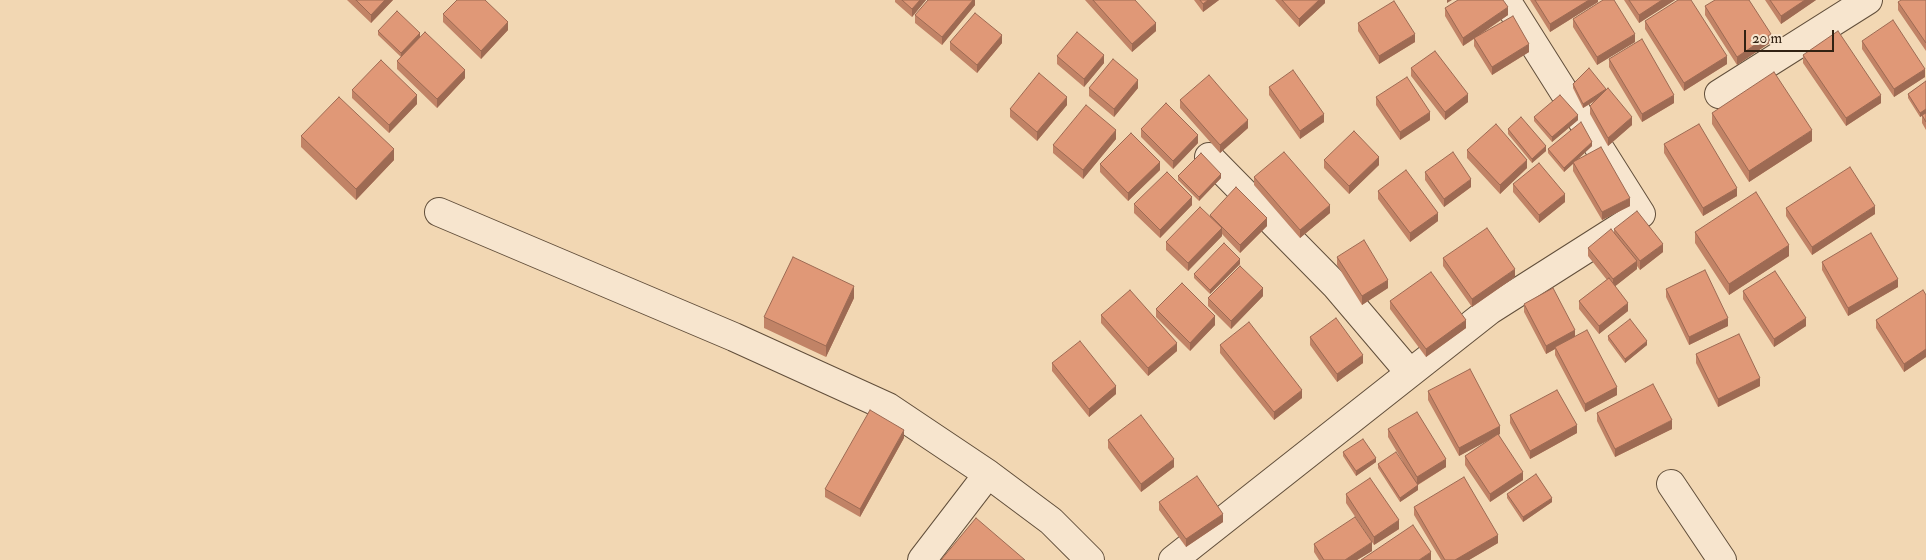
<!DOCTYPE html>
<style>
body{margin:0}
#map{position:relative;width:1926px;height:560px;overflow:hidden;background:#f2d7b3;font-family:"IM FELL Double Pica",serif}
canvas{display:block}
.scale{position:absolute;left:1744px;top:30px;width:90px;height:22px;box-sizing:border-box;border:2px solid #322213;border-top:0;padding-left:6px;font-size:15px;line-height:18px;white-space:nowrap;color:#322213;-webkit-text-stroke:4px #f7e5ce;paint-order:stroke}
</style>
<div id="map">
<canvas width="1926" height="560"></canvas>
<div class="scale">20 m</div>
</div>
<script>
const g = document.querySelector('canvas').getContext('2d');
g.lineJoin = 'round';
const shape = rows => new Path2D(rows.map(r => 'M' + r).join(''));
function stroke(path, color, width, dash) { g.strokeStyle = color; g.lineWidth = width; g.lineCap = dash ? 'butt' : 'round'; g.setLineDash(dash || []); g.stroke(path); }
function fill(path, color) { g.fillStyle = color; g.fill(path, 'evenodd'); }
const minor = shape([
 [1719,94,1868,0],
 [1209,157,1336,286,1410,373],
 [439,212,734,337,888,407,988,474,1051,521,1090,560],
 [1671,484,1722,560],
 [922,560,988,474],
 [1173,560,1490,310,1641,214,1506,0]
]);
const wall = shape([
 [347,0,393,0,371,23],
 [895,0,926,0,912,17,895,2],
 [975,0,975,5,942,45,915,23,915,15],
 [1085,0,1135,0,1156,31,1132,52],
 [1194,0,1219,0,1203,12],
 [1275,0,1325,0,1325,3,1299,27],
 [1530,0,1598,0,1598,2,1550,32],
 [1624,0,1675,0,1639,23],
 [1765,0,1816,0,1781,24],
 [1926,0,1926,51,1898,10,1898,2],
 [1705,6,1771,42,1737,65,1705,15],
 [1445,8,1508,15,1481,34,1529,52,1492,75,1474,46,1474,39,1463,46,1445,16],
 [443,14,508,30,481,59,443,22],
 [1573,19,1635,42,1597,65,1573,27],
 [1645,21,1727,64,1684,91,1645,29],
 [1358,23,1415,42,1379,64,1358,31],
 [378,31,420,37,465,78,437,108,397,69,397,61,401,57,378,35],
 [1862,41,1925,77,1894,97,1862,49],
 [950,42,1002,43,977,73,950,50],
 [1803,55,1881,103,1846,126,1803,63],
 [1057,56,1104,63,1084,87,1057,64],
 [1609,59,1674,103,1642,122,1609,67],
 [1411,68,1468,102,1445,120,1411,76],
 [1926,81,1926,130,1922,123,1922,116,1920,117,1908,98,1908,94],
 [1573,84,1606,90,1632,125,1608,146,1590,114,1590,106,1597,100,1583,108,1573,88],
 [1269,87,1324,122,1300,139,1269,95],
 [1089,88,1138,88,1114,117,1089,96],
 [352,90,417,104,389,133,352,98],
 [1376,97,1430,120,1400,140,1376,105],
 [1180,100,1248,128,1220,153,1180,108],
 [1067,105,1037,141,1010,117,1010,109],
 [1712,113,1812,141,1749,182,1712,124],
 [1534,117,1578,120,1552,142,1534,121],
 [1141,129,1198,143,1173,169,1141,137],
 [1508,129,1546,151,1532,163,1508,134],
 [301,136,394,160,356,200,301,147],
 [1116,139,1083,179,1053,153,1053,145],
 [1664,144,1737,196,1703,216,1664,153],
 [1592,146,1577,160,1630,206,1602,220,1573,171,1573,164,1564,172,1548,153,1548,149],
 [1467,150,1527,168,1500,194,1467,158],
 [1324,160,1379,165,1349,194,1324,168],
 [1100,164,1160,170,1128,201,1100,172],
 [1425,172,1471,187,1444,207,1425,180],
 [1178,176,1221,178,1199,201,1178,180],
 [1254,177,1330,213,1300,238,1254,185],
 [1513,184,1565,202,1539,223,1513,192],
 [1378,191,1438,221,1410,242,1378,199],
 [1134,204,1192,205,1160,238,1134,213],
 [1786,208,1875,214,1812,255,1786,216],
 [1210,215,1267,226,1240,253,1222,234,1222,236,1188,271,1166,250,1166,242,1210,217],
 [1614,229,1663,252,1640,270,1637,266,1637,269,1615,286,1628,311,1599,334,1579,309,1579,301,1607,280,1588,256,1588,248,1614,233],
 [1695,232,1789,256,1729,295,1695,243],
 [1337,257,1388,288,1362,305,1337,265],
 [1443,258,1515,277,1472,307,1443,266],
 [1822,262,1898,287,1848,316,1822,270],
 [1240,264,1210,294,1194,278,1194,274],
 [1666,289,1728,326,1689,345,1666,297],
 [1743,291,1806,326,1774,347,1743,299],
 [1926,295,1926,357,1904,372,1876,328,1876,320],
 [1263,296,1231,329,1208,306,1208,298],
 [854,298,826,357,764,328,764,317],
 [1390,301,1466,328,1426,357,1390,309],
 [1524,304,1575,336,1617,395,1585,412,1555,355,1555,349,1546,354,1524,312],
 [1156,309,1215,325,1190,351,1156,317],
 [1101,315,1177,351,1148,376,1101,323],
 [1608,336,1647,345,1625,363,1608,340],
 [1310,337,1363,363,1337,382,1310,345],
 [1220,345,1302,398,1274,420,1220,353],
 [1696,354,1760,386,1718,407,1696,363],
 [1052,363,1116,394,1089,417,1052,371],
 [1428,391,1500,434,1498,435,1523,480,1490,502,1465,465,1465,456,1494,437,1459,456,1428,400],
 [1597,413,1672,429,1615,457,1597,421],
 [1510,415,1577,433,1530,459,1510,423],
 [1388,429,1446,467,1418,485,1418,490,1400,502,1378,468,1378,464,1403,462,1388,437],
 [904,438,860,517,825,497,825,489],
 [1108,440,1174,467,1141,492,1108,448],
 [1343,452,1376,462,1356,476,1343,456],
 [1346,494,1399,529,1374,545,1346,503],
 [1507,494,1552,502,1523,522,1507,498],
 [1159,502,1223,522,1186,547,1159,510],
 [1414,507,1498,543,1469,560,1441,560,1414,515],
 [1314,544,1372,551,1357,560,1319,560,1314,552]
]);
const shadedWall = shape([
 [385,0,393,0,371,23,371,15],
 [920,0,926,0,912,17,912,9],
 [973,0,975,0,975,5,942,45,942,37],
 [1208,0,1219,0,1203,12,1203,4],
 [1319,0,1325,0,1325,3,1299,27,1299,19],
 [1447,0,1452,0,1447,3],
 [1589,0,1598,0,1598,2,1550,32,1550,24],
 [1662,0,1675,0,1639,23,1639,15],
 [1805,0,1816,0,1781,24,1781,16],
 [1508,7,1508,15,1463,46,1463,38],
 [508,22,508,30,481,59,481,51],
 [1156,23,1156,31,1132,52,1132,44],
 [420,33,420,38,401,57,401,53],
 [1415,34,1415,42,1379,64,1379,56],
 [1635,34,1635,42,1597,65,1597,57],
 [1771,34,1771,42,1737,65,1737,57],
 [1002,35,1002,43,977,73,977,65],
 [1529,44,1529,52,1492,75,1492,67],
 [1104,55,1104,63,1084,87,1084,79],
 [1727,56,1727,64,1684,91,1684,83],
 [1925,69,1925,77,1894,97,1894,89],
 [465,70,465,78,437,108,437,99],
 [1138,80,1138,88,1114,117,1114,109],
 [1606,89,1606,93,1583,108,1583,104],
 [1468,94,1468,102,1445,120,1445,112],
 [417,95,417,104,389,133,389,125],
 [1674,95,1674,103,1642,122,1642,114],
 [1881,95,1881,103,1846,126,1846,118],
 [1067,97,1067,105,1037,141,1037,132],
 [1926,109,1926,113,1920,117,1920,113],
 [1430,112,1430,120,1400,140,1400,132],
 [1324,114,1324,122,1300,139,1300,131],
 [1578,115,1578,120,1552,142,1552,137],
 [1632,117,1632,125,1608,146,1608,138],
 [1248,120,1248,128,1220,153,1220,145],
 [1116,130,1116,139,1083,179,1083,170],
 [1812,130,1812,141,1749,182,1749,171],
 [1198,135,1198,143,1173,169,1173,161],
 [1592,142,1592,146,1564,172,1564,168],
 [1546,146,1546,151,1532,163,1532,159],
 [394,149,394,160,356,200,356,189],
 [1379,157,1379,165,1349,194,1349,186],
 [1527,160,1527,168,1500,194,1500,185],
 [1160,162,1160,170,1128,201,1128,193],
 [1221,174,1221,178,1199,201,1199,197],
 [1471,179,1471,187,1444,207,1444,199],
 [1737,188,1737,196,1703,216,1703,208],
 [1565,194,1565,202,1539,223,1539,215],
 [1192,197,1192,205,1160,238,1160,230],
 [1630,198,1630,206,1602,220,1602,212],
 [1330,205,1330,213,1300,238,1300,230],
 [1875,206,1875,214,1812,255,1812,247],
 [1438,213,1438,221,1410,242,1410,233],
 [1267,218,1267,226,1240,253,1240,245],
 [1222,228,1222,236,1188,271,1188,263],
 [1663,244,1663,252,1640,270,1640,261],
 [1789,245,1789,256,1729,295,1729,284],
 [1240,259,1240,264,1210,294,1210,290],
 [1637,261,1637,269,1613,288,1613,279],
 [1515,269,1515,277,1472,307,1472,299],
 [1898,279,1898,287,1848,316,1848,308],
 [1388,280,1388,288,1362,305,1362,296],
 [854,286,854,298,826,357,826,346],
 [1263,288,1263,296,1231,329,1231,321],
 [1628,303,1628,311,1599,334,1599,326],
 [1215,316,1215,325,1190,351,1190,343],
 [1728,318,1728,326,1689,345,1689,337],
 [1806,318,1806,326,1774,347,1774,339],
 [1466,320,1466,328,1426,357,1426,349],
 [1575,330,1575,338,1555,347,1555,349,1546,354,1546,346],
 [1647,341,1647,345,1625,363,1625,359],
 [1177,343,1177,351,1148,376,1148,368],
 [1926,349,1926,357,1904,372,1904,364],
 [1363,355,1363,363,1337,382,1337,374],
 [1760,378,1760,386,1718,407,1718,399],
 [1116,386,1116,394,1089,417,1089,409],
 [1617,387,1617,395,1585,412,1585,404],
 [1302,390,1302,398,1274,420,1274,412],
 [1672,420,1672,429,1615,457,1615,449],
 [1577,425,1577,433,1530,459,1530,451],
 [1500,426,1500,434,1459,456,1459,448],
 [904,430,904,438,860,517,860,509],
 [1376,458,1376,462,1356,476,1356,471],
 [1174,459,1174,467,1141,492,1141,484],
 [1446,459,1446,467,1417,485,1417,477],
 [1523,472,1523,480,1490,502,1490,494],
 [1418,485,1418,490,1400,502,1400,498],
 [1552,498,1552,502,1523,522,1523,517],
 [1223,514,1223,522,1186,547,1186,539],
 [1399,520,1399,529,1374,545,1374,537],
 [1498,535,1498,543,1469,560,1455,560],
 [1372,542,1372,551,1357,560,1345,560],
 [1431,552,1431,560,1419,560]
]);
const building = shape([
 [356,0,385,0,371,15,356,0],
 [457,0,485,0,508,22,481,51,443,14,457,0],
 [902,0,920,0,912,9,902,0],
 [928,0,973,0,942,37,915,15,928,0],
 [1093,0,1135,0,1156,23,1132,44,1093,0],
 [1200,0,1208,0,1203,4,1200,0],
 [1282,0,1319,0,1299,19,1282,0],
 [1458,0,1503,0,1508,7,1463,38,1445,8,1458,0],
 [1535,0,1589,0,1550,24,1535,0],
 [1603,0,1614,0,1635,34,1597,57,1573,19,1603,0],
 [1629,0,1662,0,1639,15,1629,0],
 [1678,0,1691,0,1727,56,1684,83,1645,21,1678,0],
 [1715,0,1749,0,1771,34,1737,57,1705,6,1715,0],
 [1770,0,1805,0,1781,16,1770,0],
 [1901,0,1926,0,1926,43,1898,2,1901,0],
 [1394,1,1415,34,1379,56,1358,23,1394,1],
 [397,11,420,33,401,53,378,31,397,11],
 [975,13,1002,35,977,65,950,42,975,13],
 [1513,16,1529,44,1492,67,1474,38,1513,16],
 [1893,20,1925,69,1894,89,1862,41,1893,20],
 [1838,31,1881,95,1846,118,1803,55,1838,31],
 [425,32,465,70,437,99,397,61,425,32],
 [1077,32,1104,55,1084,79,1057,56,1077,32],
 [1642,39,1674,95,1642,114,1609,59,1642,39],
 [1435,51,1468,94,1445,112,1411,68,1435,51],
 [1113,59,1138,80,1114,109,1089,88,1113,59],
 [381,60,417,95,389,125,352,90,381,60],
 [1589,68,1606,89,1583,104,1573,84,1589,68],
 [1293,70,1324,114,1300,131,1269,87,1293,70],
 [1774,72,1812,130,1749,171,1712,113,1774,72],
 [1039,73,1067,97,1037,132,1010,109,1039,73],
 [1209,75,1248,120,1220,145,1180,100,1209,75],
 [1407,77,1430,112,1400,132,1376,97,1407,77],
 [1926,81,1926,109,1920,113,1908,94,1926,81],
 [1608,88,1632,117,1608,138,1590,106,1608,88],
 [1560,95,1578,115,1552,137,1534,117,1560,95],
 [339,97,394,149,356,189,301,136,339,97],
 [1166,103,1198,135,1173,161,1141,129,1166,103],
 [1086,105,1116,130,1083,170,1053,145,1086,105],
 [1926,113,1926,122,1922,115,1926,113],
 [1521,117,1546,146,1532,159,1508,129,1521,117],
 [1581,122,1592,142,1564,168,1548,149,1581,122],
 [1496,124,1527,160,1500,185,1467,150,1496,124],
 [1699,124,1737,188,1703,208,1664,144,1699,124],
 [1354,131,1379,157,1349,186,1324,160,1354,131],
 [1131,133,1160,162,1128,193,1100,164,1131,133],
 [1601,147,1630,198,1602,212,1573,162,1601,147],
 [1284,152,1330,205,1300,230,1254,177,1284,152],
 [1453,152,1471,179,1444,199,1425,172,1453,152],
 [1201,153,1221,174,1199,197,1178,176,1201,153],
 [1539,163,1565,194,1539,215,1513,184,1539,163],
 [1850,167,1875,206,1812,247,1786,208,1850,167],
 [1406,170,1438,213,1410,233,1378,191,1406,170],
 [1167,172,1192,197,1160,230,1134,204,1167,172],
 [1236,187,1267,218,1240,245,1210,215,1236,187],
 [1756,192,1789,245,1729,284,1695,232,1756,192],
 [1200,207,1222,228,1188,263,1166,242,1200,207],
 [1637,211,1663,244,1640,261,1614,229,1637,211],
 [1487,228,1515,269,1472,299,1443,258,1487,228],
 [1611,229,1637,261,1613,279,1588,248,1611,229],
 [1871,233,1898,279,1848,308,1822,262,1871,233],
 [1364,240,1388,280,1362,296,1337,257,1364,240],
 [1224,243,1240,259,1210,290,1194,274,1224,243],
 [793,257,854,286,826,346,764,317,793,257],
 [1240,266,1263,288,1231,321,1208,298,1240,266],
 [1705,270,1728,318,1689,337,1666,289,1705,270],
 [1775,271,1806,318,1774,339,1743,291,1775,271],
 [1431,272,1466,320,1426,349,1390,301,1431,272],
 [1609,278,1628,303,1599,326,1579,301,1609,278],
 [1182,283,1215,316,1190,343,1156,309,1182,283],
 [1553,288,1575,330,1546,346,1524,304,1553,288],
 [1130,290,1177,343,1148,368,1101,315,1130,290],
 [1923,290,1926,295,1926,349,1904,364,1876,320,1923,290],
 [1336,318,1363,355,1337,374,1310,337,1336,318],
 [1630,319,1647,341,1625,359,1608,336,1630,319],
 [1249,322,1302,390,1274,412,1220,345,1249,322],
 [1587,330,1617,387,1585,404,1555,347,1587,330],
 [1739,334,1760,378,1718,399,1696,354,1739,334],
 [1080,341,1116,386,1089,409,1052,363,1080,341],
 [1470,369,1500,426,1459,448,1428,391,1470,369],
 [1653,384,1672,420,1615,449,1597,413,1653,384],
 [1557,390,1577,425,1530,451,1510,415,1557,390],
 [870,410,904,430,860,509,825,489,870,410],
 [1417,412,1446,459,1417,477,1388,429,1417,412],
 [1141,415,1174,459,1141,484,1108,440,1141,415],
 [1498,434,1523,472,1490,494,1465,456,1498,434],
 [1363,439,1376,458,1356,471,1343,452,1363,439],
 [1396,452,1418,485,1400,498,1378,464,1396,452],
 [1536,474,1552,498,1523,517,1507,494,1536,474],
 [1197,476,1223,514,1186,539,1159,502,1197,476],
 [1464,477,1498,535,1455,560,1445,560,1414,507,1464,477],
 [1370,478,1399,520,1374,537,1346,494,1370,478],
 [1355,517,1372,542,1345,560,1324,560,1314,544,1355,517],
 [976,518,1025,560,941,560,976,518],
 [1413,525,1431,552,1419,560,1361,560,1413,525]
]);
stroke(minor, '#624f3b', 30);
stroke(minor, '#f7e5ce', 28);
fill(wall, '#c18366');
fill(shadedWall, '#9d6a53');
fill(building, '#e09877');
stroke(building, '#9d6a53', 1);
</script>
